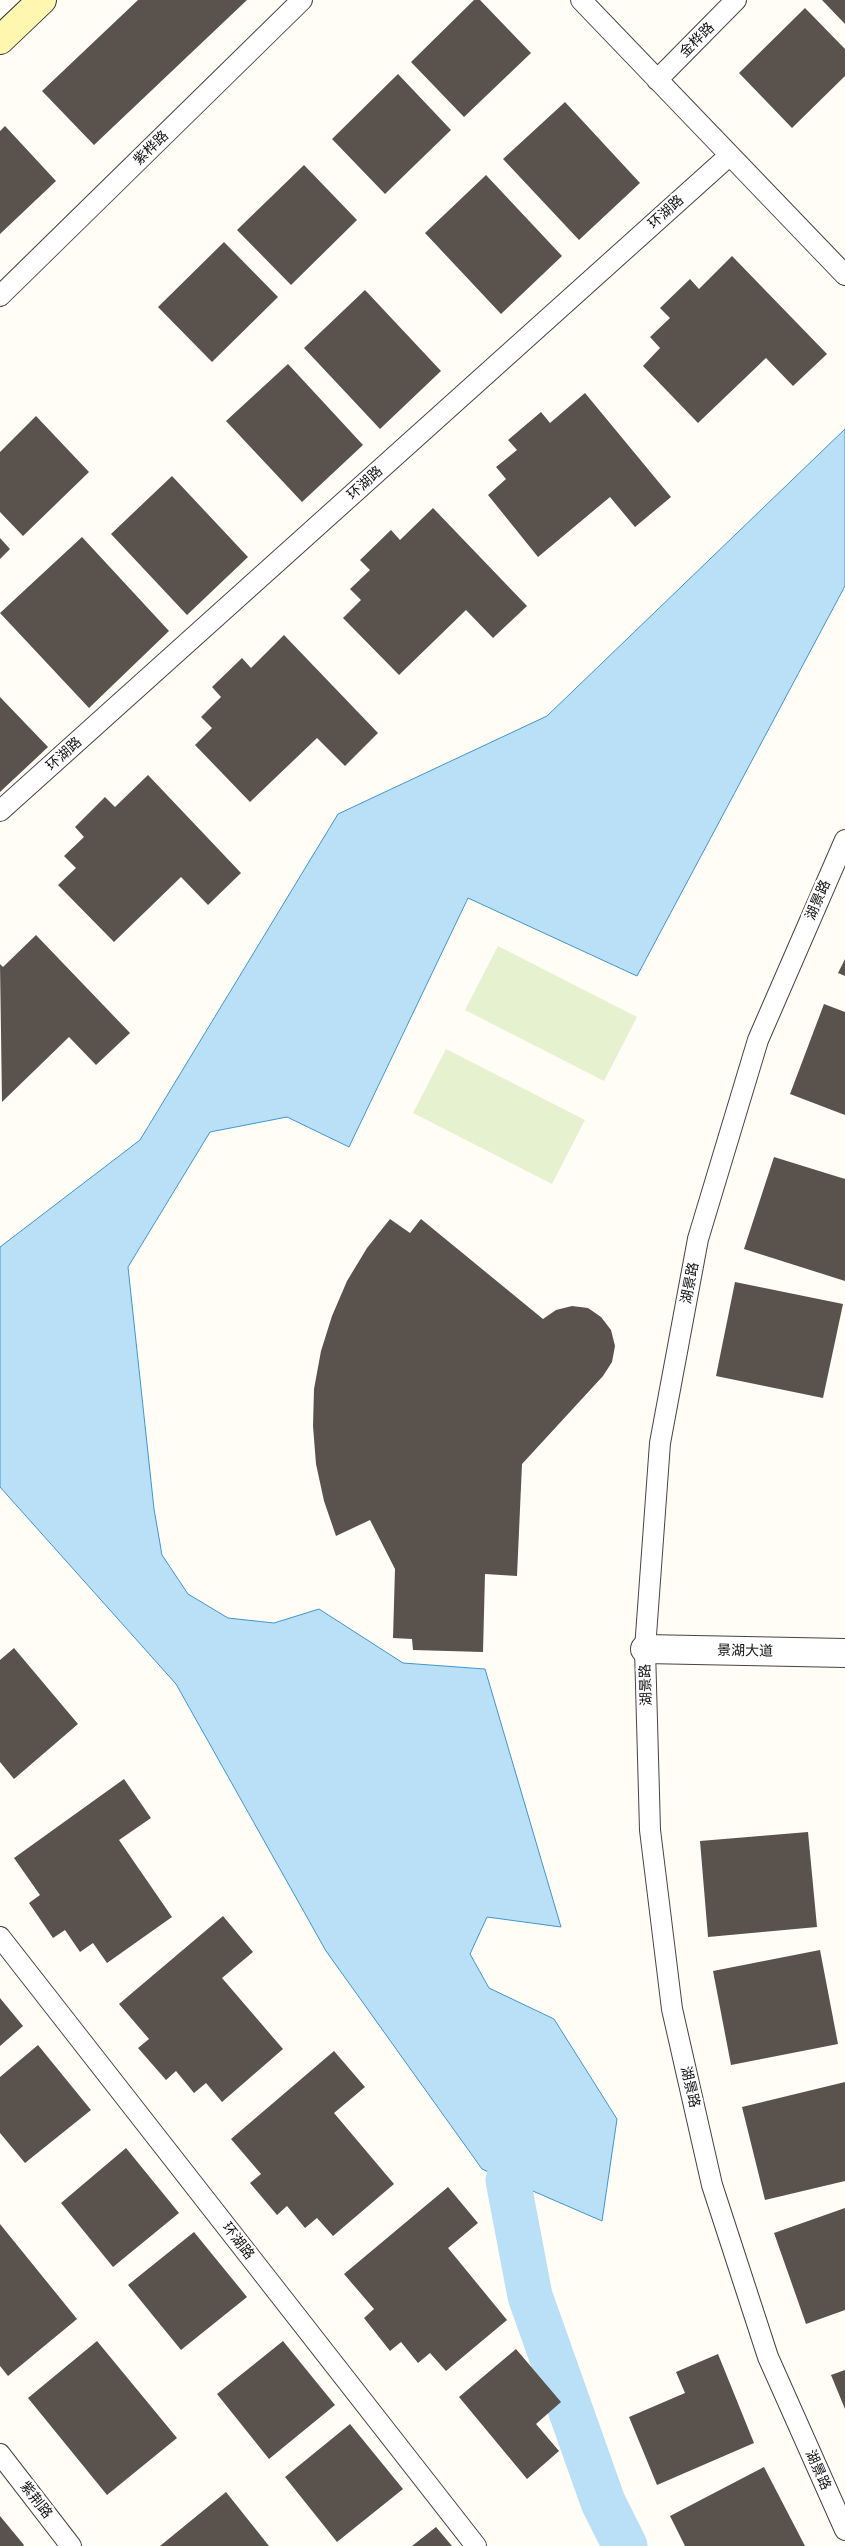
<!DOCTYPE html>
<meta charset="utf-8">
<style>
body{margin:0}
canvas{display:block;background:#fffdf5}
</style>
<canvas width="845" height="2546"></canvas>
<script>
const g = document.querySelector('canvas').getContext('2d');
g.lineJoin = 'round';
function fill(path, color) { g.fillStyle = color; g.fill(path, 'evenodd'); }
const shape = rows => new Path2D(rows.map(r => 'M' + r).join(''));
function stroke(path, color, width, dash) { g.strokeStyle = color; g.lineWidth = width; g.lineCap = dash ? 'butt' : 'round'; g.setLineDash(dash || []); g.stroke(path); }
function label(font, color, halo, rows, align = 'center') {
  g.font = font + ' "Crimson Pro","Noto Sans SC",serif'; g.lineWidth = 5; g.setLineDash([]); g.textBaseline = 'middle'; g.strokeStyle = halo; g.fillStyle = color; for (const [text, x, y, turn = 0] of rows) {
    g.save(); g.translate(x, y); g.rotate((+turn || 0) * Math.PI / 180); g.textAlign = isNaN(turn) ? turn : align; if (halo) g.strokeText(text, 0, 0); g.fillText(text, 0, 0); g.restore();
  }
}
const pitch = shape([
 [498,946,637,1017,604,1081,465,1010],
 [446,1049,585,1120,552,1184,413,1113]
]);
const water = shape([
 [845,429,845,586,637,976,468,898,349,1147,287,1117,210,1132,128,1267,154,1509,162,1555,188,1594,228,1618,274,1623,319,1609,403,1663,485,1669,561,1927,487,1917,470,1954,489,1988,554,2019,617,2119,602,2221,482,2169,326,1951,176,1684,0,1487,0,1247,140,1140,338,814,547,716,845,429]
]);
const canal = shape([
 [508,2180,530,2296,603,2502,625,2546]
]);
const building = shape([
 [138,0,247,0,94,145,42,91],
 [474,0,480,0,531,53,464,117,411,62],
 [822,0,845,0,845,24],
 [805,8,845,49,845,76,792,128,739,73],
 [398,74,451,130,385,194,332,139],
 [565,102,640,183,579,240,503,159],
 [5,126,56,181,0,234,0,131],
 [304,165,357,220,291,285,237,230],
 [486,175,562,256,501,314,425,233],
 [224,242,278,297,212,362,158,307],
 [732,256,827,354,793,386,766,358,698,423,643,366,660,348,650,337,670,318,660,308,690,279,699,289],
 [365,290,441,371,380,429,304,348],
 [288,364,363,445,302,502,226,421],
 [585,393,671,497,635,527,610,497,538,557,488,495,506,479,496,467,517,450,508,440,541,412,550,423],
 [36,416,89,472,23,536,0,512,0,452],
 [172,476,248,557,187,615,111,534],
 [433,508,527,606,493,638,466,610,399,675,343,618,361,600,350,589,370,570,360,560,391,530,400,540],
 [82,537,169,631,89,708,0,613],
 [0,538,10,549,0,559],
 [284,635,378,733,345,766,317,738,250,802,195,745,212,728,201,717,221,697,212,687,242,658,251,668],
 [0,697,48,747,0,792],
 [148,775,241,873,208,905,181,877,114,942,58,885,76,868,64,856,84,837,75,827,105,797,115,807],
 [36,935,130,1033,96,1065,69,1037,2,1102,0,964,3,967],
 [845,959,845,976,838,973],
 [824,1004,845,1012,845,1115,790,1094],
 [774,1157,845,1179,845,1281,744,1249],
 [390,1219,410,1233,421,1219,543,1319,556,1310,572,1306,588,1308,601,1317,611,1330,615,1346,612,1362,603,1376,522,1464,517,1576,485,1574,483,1652,413,1650,412,1639,393,1638,395,1569,370,1520,336,1536,324,1501,316,1464,313,1426,314,1389,321,1351,332,1316,347,1281,367,1248],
 [735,1282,843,1304,823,1398,716,1376],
 [14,1648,78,1724,14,1779,0,1762,0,1660],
 [124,1779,151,1818,119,1840,172,1917,107,1963,93,1943,80,1952,65,1930,53,1938,29,1903,40,1895,14,1858],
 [808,1832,817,1927,708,1937,700,1841],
 [223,1916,253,1952,222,1978,283,2049,222,2102,206,2083,194,2093,176,2071,166,2080,138,2048,149,2039,119,2004],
 [820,1950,838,2044,731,2065,713,1971],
 [0,1998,23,2026,0,2046],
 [38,2045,91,2110,25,2163,0,2133,0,2077],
 [334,2051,365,2087,334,2113,394,2184,333,2236,317,2218,305,2228,287,2206,277,2215,250,2183,261,2174,231,2139],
 [845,2082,845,2181,765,2200,742,2107],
 [126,2148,179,2213,113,2267,61,2203],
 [448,2187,478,2223,448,2248,507,2320,446,2371,430,2353,418,2363,401,2342,390,2351,364,2318,374,2309,344,2274],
 [845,2208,845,2310,806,2324,774,2233],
 [0,2224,77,2319,8,2376,0,2366],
 [194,2232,247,2297,181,2350,128,2285],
 [97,2341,177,2438,107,2495,28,2398],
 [283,2341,335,2405,269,2459,217,2394],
 [516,2349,561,2402,536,2424,559,2451,527,2479,459,2397],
 [718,2354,754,2443,657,2485,629,2417,685,2393,676,2372],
 [845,2370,845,2409,831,2375],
 [350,2424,403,2489,337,2542,285,2477],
 [764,2467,805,2546,685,2546,670,2516],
 [226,2492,269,2546,160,2546],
 [0,2516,24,2545,23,2546,0,2546],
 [436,2527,452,2546,412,2546]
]);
const service = shape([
 [581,0,845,275],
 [657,80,736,0],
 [0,296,302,0],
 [0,811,730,155],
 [845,840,758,1040,698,1239,660,1443,645,1649,650,1830,672,2009,712,2185,768,2357,845,2530],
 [0,1937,476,2546],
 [0,2454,71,2546]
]);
const minor = shape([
 [645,1649,845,1653]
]);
const secondary = shape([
 [0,40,42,0]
]);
const streetNames = [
 ["金桦路",697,40,-45],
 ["紫桦路",151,148,-44],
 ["环湖路",666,212,-42],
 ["环湖路",365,483,-42],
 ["环湖路",64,754,-42],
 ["湖景路",818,900,-67],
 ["湖景路",690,1283,-79],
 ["景湖大道",745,1651,1],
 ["湖景路",646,1685,-92],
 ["湖景路",690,2087,77],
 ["环湖路",238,2241,52],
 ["湖景路",818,2470,66],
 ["紫荆路",36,2500,52]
];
fill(pitch, '#e6f2cf');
fill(water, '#b9e0f7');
stroke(water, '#3f96cf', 1);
stroke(canal, '#b9e0f7', 45);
fill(building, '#5a524d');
stroke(service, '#444', 22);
stroke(minor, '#444', 30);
stroke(secondary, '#333', 30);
stroke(service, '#fff', 20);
stroke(minor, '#fff', 28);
stroke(secondary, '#fff6b0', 28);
label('14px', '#111', '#fff', streetNames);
</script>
